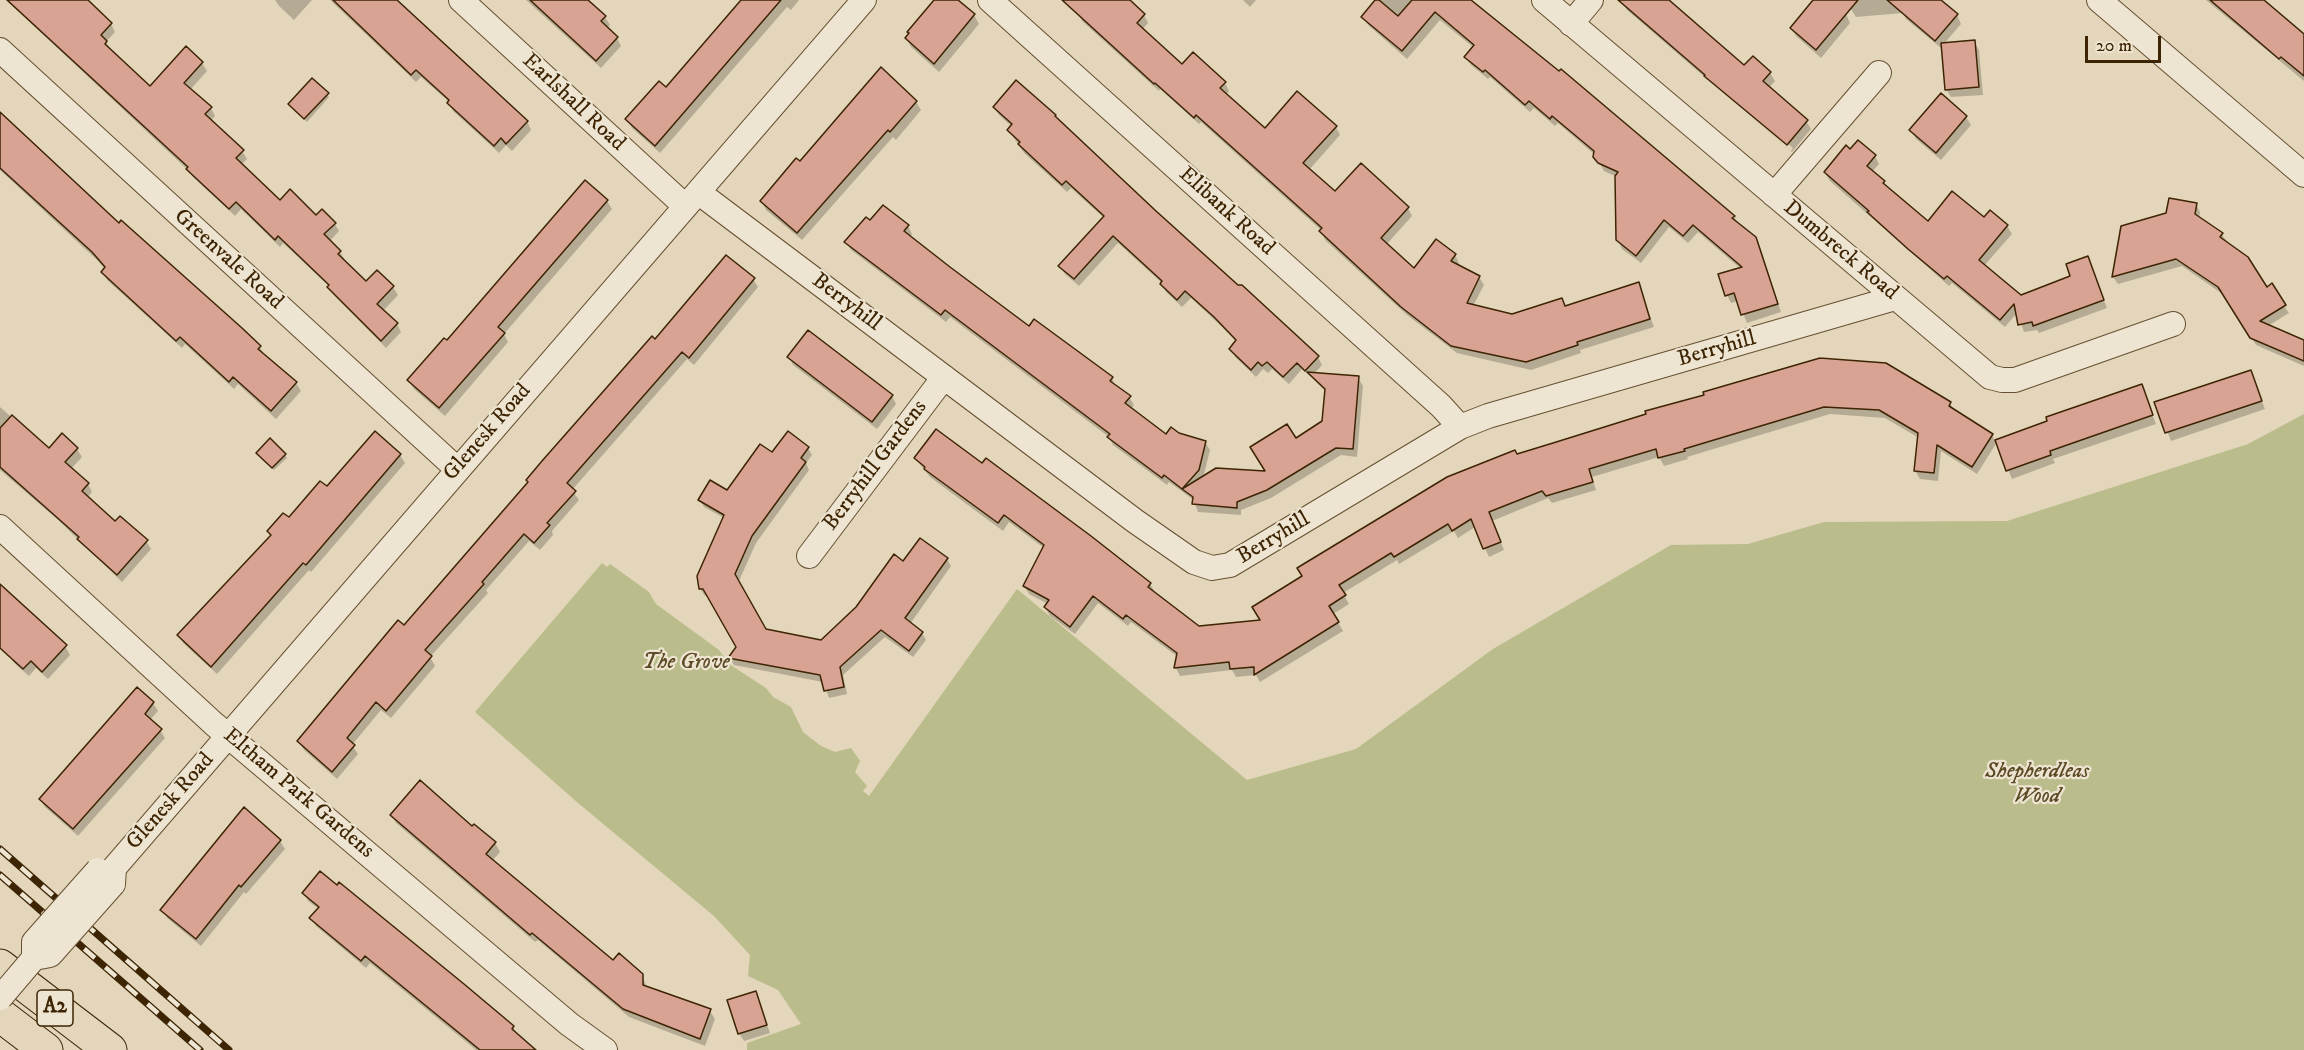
<!DOCTYPE html>
<style>
body{margin:0}
#map{position:relative;width:2304px;height:1050px;overflow:hidden;background:#e3d6ba;font-family:"IM FELL DW Pica",serif}
canvas{display:block}
.scale{position:absolute;left:2085px;top:36px;width:76px;height:27px;box-sizing:border-box;border:3px solid #3d2403;border-top:0;padding-left:8px;font-size:18px;line-height:21px;white-space:nowrap;color:#3d2403;-webkit-text-stroke:4px #ede4d2;paint-order:stroke}
</style>
<div id="map">
<canvas width="2304" height="1050"></canvas>
<div class="scale">20 m</div>
</div>
<script>
const g = document.querySelector('canvas').getContext('2d');
g.lineJoin = 'round';
function fill(path, color) { g.fillStyle = color; g.fill(path, 'evenodd'); }
const shape = rows => new Path2D(rows.map(r => 'M' + r).join(''));
function stroke(path, color, width, dash) { g.strokeStyle = color; g.lineWidth = width; g.lineCap = dash ? 'butt' : 'round'; g.setLineDash(dash || []); g.stroke(path); }
function label(font, color, halo, rows, align = 'center') {
  g.font = font + ' "IM FELL DW Pica",serif'; g.lineWidth = 4.5; g.setLineDash([]); g.textBaseline = 'middle'; g.strokeStyle = halo; g.fillStyle = color; for (const [text, x, y, turn = 0] of rows) {
    g.save(); g.translate(x, y); g.rotate((+turn || 0) * Math.PI / 180); g.textAlign = isNaN(turn) ? turn : align; if (halo) g.strokeText(text, 0, 0); g.fillText(text, 0, 0); g.restore();
  }
}
const green = shape([
 [2304,414,2304,1050,747,1050,747,1043,801,1024,778,990,748,976,750,955,714,916,578,803,475,712,602,563,607,567,610,564,649,592,656,604,719,650,729,664,766,688,773,697,791,707,803,732,821,746,835,752,851,748,860,761,855,772,867,786,863,791,869,796,1017,589,1247,780,1356,749,1493,649,1671,545,1748,544,1824,522,2007,521,2248,444]
]);
const shadow = shape([
 [6,0,79,0,111,24,115,32,106,42,111,50,150,88,202,63,207,71,190,90,211,108,215,116,211,121,242,151,247,159,241,165,280,202,334,223,339,231,330,241,340,252,345,260,343,261,366,284,393,287,398,295,383,311,397,324,401,332,386,348,334,295,329,286,283,243,280,247,241,209,235,216,193,177,189,171],
 [275,0,312,0,294,20,279,6],
 [330,0,395,0,527,121,531,130,512,151,506,145,499,153,453,111,449,102,421,77,416,82],
 [526,0,587,0,605,17,610,25,606,29,617,38,621,46,601,68],
 [743,0,799,0,791,10,787,7,660,153,632,128,627,119,666,89],
 [942,0,956,0,974,15,979,24,939,72,911,47,907,39],
 [1090,0,1128,0,1144,15,1148,23,1142,30,1182,66,1225,83,1229,91,1226,95,1266,130,1336,127,1340,135,1309,170,1335,193,1408,208,1412,216,1386,245,1414,270,1455,255,1459,263,1457,266,1479,277,1484,285,1473,306,1512,316,1565,307,1638,284,1654,327,1580,350,1581,353,1531,370,1457,353,1407,315,1325,240,1322,231,1201,122,1199,124,1160,89,1159,91,1082,21,1078,13],
 [1243,0,1256,0,1250,7],
 [1377,0,1469,0,1734,216,1739,225,1755,238,1760,247,1781,312,1747,323,1738,301,1731,303,1727,295,1720,275,1741,269,1698,232,1688,243,1669,227,1641,263,1622,249,1618,240,1617,177,1604,171,1595,155,1558,123,1555,126,1534,108,1530,112,1490,77,1488,79,1471,65,1466,57,1474,48,1440,20,1407,59,1368,25,1363,17],
 [1624,0,1671,0,1669,2,1745,68,1770,73,1775,81,1769,88,1806,121,1811,129,1792,152,1709,83,1791,151,1793,148,1707,77,1707,79,1627,10,1622,2],
 [1815,0,1829,0,1846,14,1850,23,1821,58,1796,36,1791,28],
 [1851,0,1899,0,1900,12,1910,0,1939,0,1957,15,1961,24,1943,45,1974,42,1979,50,1983,95,1951,97,1946,89,1942,46,1941,48,1906,19,1903,13,1856,17,1851,9],
 [2206,0,2262,0,2304,35,2304,81],
 [327,94,329,97,307,122,290,105],
 [1941,96,1966,117,1971,125,1941,160,1916,139,1911,130],
 [916,102,921,110,896,140,893,137,802,240,766,210,762,202,800,163],
 [994,107,1055,116,1059,122,1155,212,1318,357,1322,365,1314,374,1358,378,1363,386,1357,457,1341,455,1271,498,1241,510,1241,515,1198,512,1194,501,1187,495,1169,482,1167,485,1113,445,1109,437,950,317,946,322,851,250,846,242,870,222,908,226,912,234,910,238,1029,328,1112,378,1116,387,1129,397,1134,405,1131,409,1166,436,1179,434,1205,442,1210,450,1203,478,1267,473,1296,440,1324,422,1326,392,1311,377,1302,369,1289,384,1272,369,1268,373,1263,369,1256,377,1235,357,1231,349,1237,342,1220,325,1191,298,1182,307,1166,292,1162,283,1118,243,1079,286,1065,274,1060,266,1104,218,1071,188,1067,192,1024,153,1009,131,1012,127,999,115],
 [0,112,119,225,260,347,264,355,296,383,301,391,276,419,238,384,234,389,185,344,182,348,107,280,103,272,105,269,98,261,0,170],
 [1850,151,1875,156,1879,164,1872,172,1884,182,1888,189,1928,223,1984,220,2007,226,2012,234,1984,266,2020,297,2072,277,2087,258,2107,308,2039,333,2037,330,2024,332,2017,313,2005,327,1952,283,1949,286,1830,181,1825,173],
 [607,201,612,209,504,334,508,342,445,416,414,389,409,381,447,343],
 [2196,204,2200,212,2199,219,2222,235,2266,289,2284,306,2289,313,2268,326,2304,342,2304,366,2256,345,2224,295,2182,266,2118,284,2113,277,2122,227],
 [753,279,758,287,694,365,687,359,572,490,579,500,552,531,553,535,540,550,529,541,486,590,488,593,430,657,435,666,391,718,381,710,352,745,358,754,337,779,304,750,299,742,404,627,655,341],
 [789,357,892,396,896,404,877,429,793,365],
 [2250,371,2265,409,2171,441,2156,403],
 [2141,386,2156,424,2053,459,2055,463,2012,479,1997,442,1977,474,1941,451,1938,481,1920,479,1915,471,1919,438,1885,418,1830,414,1687,457,1688,459,1664,466,1659,457,1592,477,1596,490,1552,503,1548,498,1492,521,1504,550,1489,557,1475,527,1458,538,1454,531,1399,564,1397,560,1343,593,1349,604,1333,614,1343,631,1260,682,1256,675,1236,677,1232,670,1180,676,1176,668,1178,657,1131,622,1128,626,1098,603,1075,634,1050,616,1045,607,1048,604,1029,594,1024,586,1044,548,1009,522,1003,531,930,477,915,458,1150,584,1155,592,1153,594,1198,628,1262,621,1517,456,1648,415,1647,412,1950,403,1955,411,1992,435,1995,441],
 [0,407,49,450,77,449,82,457,71,469,88,484,92,492,87,498,115,523,146,541,151,549,122,582,57,519,0,470],
 [808,448,812,455,806,463,809,470,756,543,738,583,765,630,821,641,904,563,947,559,951,566,910,624,922,633,926,640,913,657,885,637,843,675,847,694,829,698,823,682,734,665,730,658,738,647,709,595,705,596,700,589,724,518,704,507,700,500,727,492,773,454],
 [285,455,287,458,274,470,260,456],
 [400,455,405,463,311,572,309,570,217,674,183,643,179,635,272,537,268,532,289,519,327,489],
 [0,587,65,646,70,655,48,679,36,668,29,676,14,663,9,655,0,636],
 [137,689,153,703,158,711,150,720,160,730,165,738,78,836,45,807,40,799],
 [392,815,472,828,474,826,495,843,500,852,492,861,613,962,642,975,647,988,710,1011,715,1019,705,1046,629,1017,538,940,535,942,396,823],
 [280,841,285,849,246,894,244,892,201,946,167,918,162,910],
 [339,885,513,1027,518,1035,534,1050,476,1050,370,963,366,968,316,926,311,918,319,909,308,901,304,893,337,887],
 [755,992,770,1033,744,1041,739,1033]
]);
const building = shape([
 [7,0,88,0,112,23,101,35,107,41,105,44,150,86,186,46,203,62,184,83,212,107,205,114,244,150,236,158,280,200,290,189,316,215,322,209,336,223,324,234,341,251,338,254,366,281,377,270,394,286,377,304,398,323,381,341,327,287,329,285,278,236,275,240,236,202,229,209,186,169,188,167,7,0],
 [333,0,397,0,528,121,506,144,501,138,494,146,447,103,449,100,416,70,411,75,333,0],
 [530,0,588,0,606,16,601,21,618,37,596,61,530,0],
 [741,0,781,0,655,146,625,119,659,81,666,87,741,0],
 [934,0,958,0,975,14,934,64,905,38,909,33,907,32,934,0],
 [1062,0,1130,0,1145,14,1137,23,1182,64,1193,52,1226,82,1220,88,1265,128,1297,91,1337,126,1303,163,1335,191,1361,163,1409,207,1381,238,1414,268,1436,239,1456,254,1451,261,1480,276,1467,303,1512,314,1562,298,1565,306,1639,282,1650,319,1577,342,1578,345,1526,362,1451,346,1401,307,1319,231,1322,228,1282,192,1196,115,1194,118,1155,83,1154,84,1062,0],
 [1375,0,1379,0,1398,16,1412,0,1471,0,1559,71,1561,69,1735,216,1732,218,1756,237,1778,304,1741,315,1734,293,1725,296,1718,274,1742,267,1693,225,1683,236,1664,220,1636,256,1616,240,1615,176,1618,172,1598,163,1593,157,1594,151,1552,116,1550,119,1529,101,1525,105,1485,70,1483,72,1464,57,1474,45,1435,12,1402,51,1361,17,1375,0],
 [1618,0,1669,0,1744,65,1753,56,1771,72,1763,81,1808,120,1787,145,1704,76,1705,75,1618,0],
 [1813,0,1858,0,1816,50,1790,28,1813,0],
 [1887,0,1941,0,1958,14,1935,41,1887,0],
 [2210,0,2264,0,2304,34,2304,76,2281,57,2279,59,2210,0],
 [1975,40,1979,87,1945,90,1941,43,1975,40],
 [881,67,917,101,890,132,888,130,797,233,760,201,796,158,800,161,881,67],
 [312,78,329,93,304,119,288,104,312,78],
 [1016,80,1056,115,1055,116,1156,211,1238,285,1242,285,1319,356,1305,371,1297,363,1283,377,1267,362,1262,366,1258,362,1251,370,1229,349,1236,340,1214,317,1185,291,1177,300,1160,284,1162,281,1113,236,1074,279,1058,266,1104,216,1066,181,1062,185,1018,144,1020,142,1007,130,1012,124,993,107,1016,80],
 [1941,93,1967,116,1936,153,1909,130,1941,93],
 [0,112,119,223,121,220,242,328,261,346,258,349,297,382,271,411,233,377,229,382,180,337,176,341,101,272,105,267,92,252,0,168,0,112],
 [1858,140,1876,155,1867,166,1885,181,1883,183,1928,221,1952,191,1984,217,1990,210,2008,225,1979,260,2021,295,2070,276,2066,264,2088,256,2104,300,2033,326,2032,322,2018,325,2014,304,2000,320,1947,276,1944,279,1908,249,1867,212,1869,211,1824,172,1846,145,1850,149,1858,140],
 [585,180,608,200,498,327,505,333,439,408,407,380,444,338,447,340,585,180],
 [2169,198,2197,203,2195,214,2223,233,2220,237,2248,257,2267,287,2272,283,2286,305,2260,321,2304,340,2304,361,2250,338,2218,287,2176,259,2112,277,2121,226,2166,213,2169,198],
 [883,205,909,225,904,231,950,267,1029,326,1034,319,1113,377,1110,381,1131,396,1125,403,1166,434,1171,427,1179,433,1206,441,1199,470,1182,489,1164,475,1162,478,1107,437,1110,434,945,310,941,315,844,242,866,217,870,220,883,205],
 [726,255,755,278,689,358,682,352,567,483,576,491,547,523,550,525,534,543,524,534,482,582,484,584,425,650,432,656,386,711,376,702,347,738,355,745,332,772,297,741,398,620,404,625,528,482,526,480,542,461,652,336,655,339,726,255],
 [808,330,893,395,872,422,787,357,808,330],
 [1820,358,1886,363,1951,402,1949,406,1993,434,1972,467,1937,445,1934,473,1914,471,1918,433,1879,410,1824,407,1684,449,1685,451,1658,458,1656,449,1589,469,1593,482,1546,496,1542,491,1489,512,1501,542,1483,549,1471,519,1452,531,1448,524,1394,557,1391,553,1339,585,1346,595,1329,606,1339,622,1254,675,1254,667,1230,669,1229,662,1174,668,1177,653,1126,615,1123,619,1093,596,1070,627,1044,607,1049,600,1023,586,1044,545,1004,515,998,523,924,469,925,467,914,458,936,429,982,463,986,458,1091,536,1151,583,1148,587,1199,626,1260,620,1252,607,1302,576,1297,568,1447,477,1515,450,1517,454,1553,443,1646,414,1645,411,1704,395,1703,392,1820,358],
 [2251,370,2262,401,2165,433,2154,402,2251,370],
 [1307,372,1359,376,1353,449,1336,448,1267,490,1237,502,1237,508,1192,504,1193,497,1182,489,1216,468,1265,471,1250,447,1287,424,1296,438,1322,421,1325,389,1307,372],
 [2142,384,2153,415,2050,451,2051,455,2006,471,1995,440,2047,421,2046,417,2142,384],
 [12,415,49,448,62,433,78,448,65,462,89,483,82,491,115,521,120,516,148,540,117,575,77,539,79,537,0,467,0,428,12,415],
 [375,431,401,454,306,565,303,563,211,667,177,635,271,535,267,531,283,513,289,517,320,481,327,486,375,431],
 [788,431,809,447,801,458,806,462,752,536,735,574,766,629,821,640,856,607,894,554,903,561,920,538,948,558,905,618,923,632,909,651,881,630,840,667,844,687,824,691,820,675,728,658,736,647,703,589,699,589,697,576,724,515,698,500,710,480,727,490,760,444,772,452,788,431],
 [270,438,286,454,272,468,256,453,270,438],
 [0,584,67,645,42,672,31,661,23,669,0,648,0,584],
 [137,687,154,702,145,714,162,729,73,829,39,799,137,687],
 [420,780,472,826,474,824,496,842,486,854,613,960,619,953,643,974,643,985,711,1009,700,1039,623,1009,532,933,530,935,390,815,420,780],
 [244,807,281,840,241,887,239,885,196,939,160,910,244,807],
 [320,871,337,885,339,882,464,984,514,1026,512,1029,536,1050,480,1050,365,956,361,961,309,918,319,907,302,893,320,871],
 [756,991,767,1025,738,1034,727,1000,756,991]
]);
const minor = shape([
 [461,0,685,206],
 [990,0,1441,406,1460,427],
 [1544,0,1990,377,2002,380,2015,380,2173,324],
 [2099,0,2304,175],
 [1571,24,1591,0],
 [0,50,457,469],
 [698,192,1135,521,1194,562,1212,568,1230,565,1460,427,1488,416,1895,298],
 [1774,195,1879,73],
 [0,527,214,724,569,1024,605,1050],
 [809,556,944,377],
 [113,884,114,868,864,0]
]);
const highway = shape([
 [0,966,110,1050],
 [0,1015,46,1050]
]);
const rail = shape([
 [0,849,229,1050],
 [0,875,200,1050]
]);
const minorBridge = shape([
 [34,958,50,955,113,884],
 [0,998,34,958,34,942,98,870]
]);
const shields = [
 [55,1008,36]
];
const shieldNames = [
 ["A2",55,1008]
];
const streetNames = [
 ["Earlshall Road",573,103,43],
 ["Elibank Road",1226,212,42],
 ["Dumbreck Road",1840,251,40],
 ["Greenvale Road",228,260,42],
 ["Berryhill",846,303,37],
 ["Berryhill",1717,350,-16],
 ["Glenesk Road",488,433,-49],
 ["Berryhill Gardens",876,466,-53],
 ["Berryhill",1274,539,-31],
 ["Eltham Park Gardens",298,794,40],
 ["Glenesk Road",171,802,-49]
];
const parkNames = [
 ["The Grove",686,663],
 ["Shepherdleas",2037,772],
 ["Wood",2037,797]
];
fill(green, '#babc8b');
fill(shadow, '#0003');
fill(building, '#d9a393');
stroke(building, '#3d2403', 1.5);
stroke(minor, '#665031', 26);
stroke(highway, '#3d2403', 35);
stroke(minor, '#ede4d2', 24);
stroke(highway, '#e3d6ba', 33);
stroke(rail, '#3d2403', 7);
stroke(rail, '#ede4d2', 4.5, [14]);
stroke(minorBridge, '#665031', 26, []);
stroke(minorBridge, '#ede4d2', 24);
for (const [x, y, w] of shields) { const box = new Path2D(); box.roundRect(x - w / 2, y - 18, w, 36, 4.5); g.fillStyle = '#ede4d2'; g.fill(box); stroke(box, '#3d2403', 1.5); }
label('bold 21px', '#3d2403', null, shieldNames);
label('22px', '#3d2403', '#ede4d2', streetNames);
label('italic 22px', '#5c4a25', '#ede4d2', parkNames);
</script>
